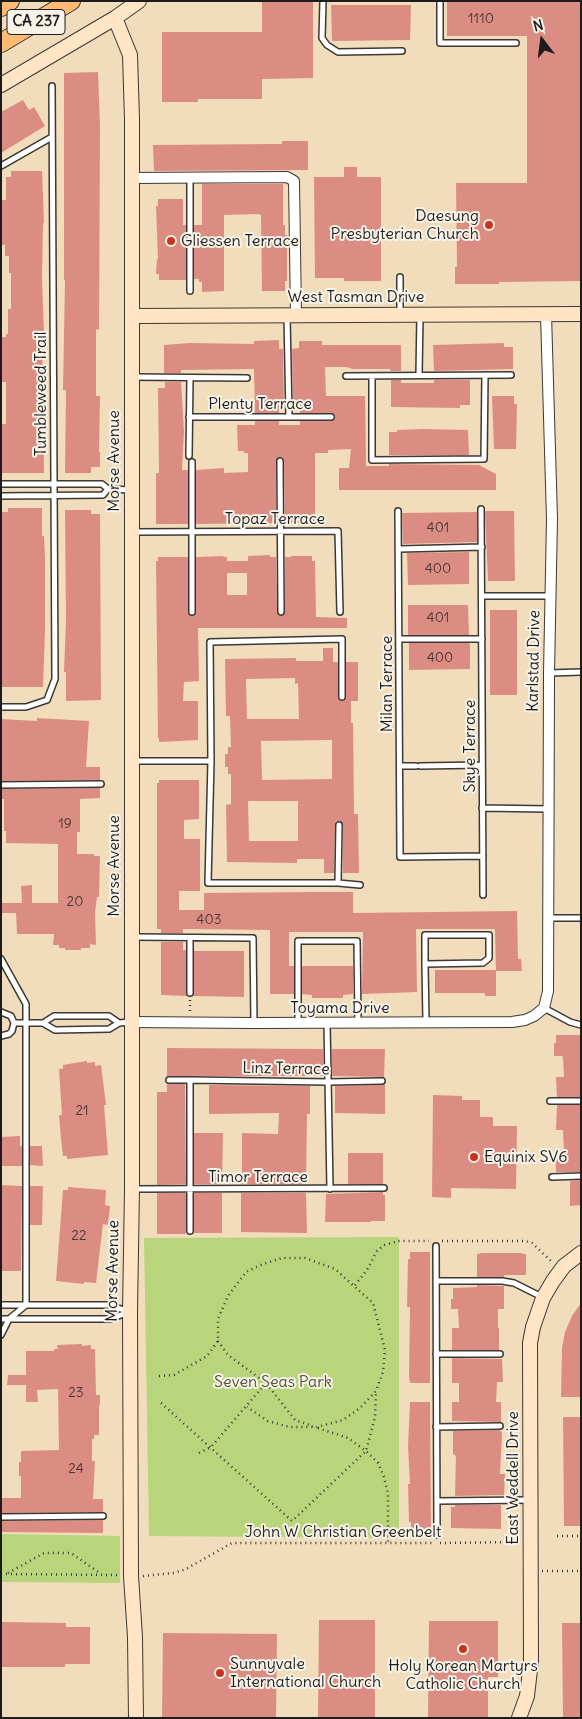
<!DOCTYPE html>
<style>
body{margin:0}
#map{position:relative;width:582px;height:1719px;overflow:hidden;background:#f1dcbc;font-family:Delius,sans-serif}
canvas{display:block}
.frame{position:absolute;inset:0;border:2px solid #1c1c1c;pointer-events:none}
.north{position:absolute;left:517px;top:15px;width:50px;height:50px;-webkit-text-stroke:4px #f7f3e8;paint-order:stroke;rotate:345deg;font-size:14px;font-weight:700;line-height:20px;text-align:center;color:#1c1c1c}
.north::after{content:'';display:block;margin:auto;width:18px;height:22px;background:#1c1c1c;clip-path:polygon(50% 0,100% 100%,50% 72%,0 100%)}
</style>
<div id="map">
<canvas width="582" height="1719"></canvas>
<div class="frame"></div>
<div class="north">N</div>
</div>
<script>
const g = document.querySelector('canvas').getContext('2d');
g.lineJoin = 'round';
function fill(path, color) { g.fillStyle = color; g.fill(path, 'evenodd'); }
const shape = rows => new Path2D(rows.map(r => 'M' + r).join(''));
function stroke(path, color, width, dash) { g.strokeStyle = color; g.lineWidth = width; g.lineCap = dash ? 'butt' : 'round'; g.setLineDash(dash || []); g.stroke(path); }
function label(font, color, halo, rows, align = 'center') {
  g.font = font + ' Delius,sans-serif'; g.lineWidth = 4; g.setLineDash([]); g.textBaseline = 'middle'; g.strokeStyle = halo; g.fillStyle = color; for (const [text, x, y, turn = 0] of rows) {
    g.save(); g.translate(x, y); g.rotate((+turn || 0) * Math.PI / 180); g.textAlign = isNaN(turn) ? turn : align; if (halo) g.strokeText(text, 0, 0); g.fillText(text, 0, 0); g.restore();
  }
}
const green = shape([
 [399,1237,399,1538,149,1536,144,1238],
 [1,1534,120,1536,120,1583,1,1582]
]);
const building = shape([
 [262,1,313,1,313,78,262,79,262,99,198,99,198,102,162,102,162,32,262,32],
 [581,1,581,281,499,282,499,284,455,284,455,267,457,267,456,183,527,183,527,36,447,36,447,2],
 [331,5,411,5,410,40,332,41],
 [98,72,100,125,99,330,96,329,96,396,100,396,99,452,100,452,100,467,91,467,91,473,65,473,66,390,63,390,65,280,64,280,64,73],
 [23,100,29,110,34,107,45,126,1,153,1,112],
 [282,141,308,141,308,170,154,171,153,145,272,144,282,144],
 [344,167,357,167,357,177,381,177,381,281,344,281,344,278,315,278,314,177,344,177],
 [11,171,42,171,44,223,43,223,42,278,44,332,42,332,44,473,1,473,1,424,6,424,6,382,1,382,1,337,6,337,6,334,8,334,8,309,11,309,11,273,9,273,9,256,5,256,5,245,1,245,1,200,6,200,6,177,11,177],
 [202,184,283,184,283,225,285,225,285,235,287,235,287,281,285,281,285,291,262,291,261,215,258,214,224,215,224,291,202,292,202,282,199,282,199,279,194,279,194,225,202,225],
 [158,199,183,199,183,225,186,225,186,280,159,280,159,274,156,274,157,259,158,259,156,206,158,206],
 [279,340,279,349,283,349,284,403,279,403,279,413,255,413,254,369,181,370,181,373,164,373,164,345,190,343,254,344,254,341],
 [299,341,322,341,322,345,401,345,401,371,391,371,390,369,353,369,346,367,325,367,326,396,365,396,366,466,389,466,389,464,479,465,496,474,496,490,339,490,339,468,349,468,351,449,328,450,328,453,315,453,315,523,285,523,284,461,283,457,279,457,276,461,276,523,196,524,196,470,224,468,224,473,248,472,248,453,244,453,244,451,238,451,237,425,255,425,255,421,279,421,279,425,300,425,300,421,331,421,335,419,335,415,331,413,300,413,300,403,293,403,292,349,299,348],
 [504,343,504,347,513,347,513,369,434,371,433,345],
 [391,380,401,380,401,383,434,383,434,380,470,380,470,405,460,405,460,408,391,407],
 [165,382,181,382,184,431,182,470,188,470,188,524,156,524,156,473,159,473,158,388,165,388],
 [492,396,514,396,514,404,517,404,516,449,494,449],
 [423,429,468,430,469,455,389,455,389,432,397,432,397,430],
 [8,508,42,508,42,536,44,536,45,558,45,631,43,687,1,687,1,512,8,512],
 [65,510,91,510,91,514,100,514,101,700,66,701,66,672,64,672,66,621],
 [485,511,514,511,515,581,488,581],
 [477,512,477,542,403,544,402,513],
 [469,552,469,584,408,585,407,553],
 [270,555,270,557,276,557,277,612,278,616,283,616,285,612,285,557,291,557,291,556,312,556,312,561,315,561,316,617,347,618,347,628,198,628,199,681,184,682,183,701,198,701,198,740,159,742,159,738,158,738,156,561,158,561,158,557,188,557,188,612,189,615,192,616,196,612,196,557,224,556,223,557,227,557,227,561,248,561,248,556],
 [227,573,247,573,247,595,227,595],
 [408,605,468,605,469,635,408,635],
 [490,610,517,610,517,695,490,695],
 [409,643,469,643,470,645,470,669,409,670],
 [323,648,333,648,333,662,338,662,338,697,340,701,344,701,346,697,346,662,358,662,358,701,351,701,351,723,353,723,354,814,358,814,359,873,343,873,343,825,340,821,336,821,335,825,334,873,324,873,324,859,297,859,297,863,227,862,226,805,231,804,231,774,228,774,228,767,225,767,225,754,228,754,228,747,231,747,230,716,226,716,225,659,296,658,296,661,323,661],
 [295,678,295,684,298,683,299,719,247,719,246,679],
 [332,740,332,779,262,780,261,741],
 [248,801,298,801,298,841,249,841],
 [37,718,89,721,86,767,100,767,100,780,1,781,1,719,37,721],
 [159,780,199,780,199,819,184,820,184,839,200,839,200,891,179,891,179,910,204,910,204,893,317,892,353,892,353,913,517,911,518,959,521,959,522,971,496,971,495,929,416,929,417,992,362,994,363,932,289,932,289,966,294,966,294,994,270,994,270,930,183,929,183,933,161,933,161,929,157,929,157,783,159,783],
 [100,788,100,798,80,799,80,832,77,832,77,854,94,854,94,856,100,856,99,897,97,897,95,913,96,945,90,944,90,948,81,948,81,950,65,950,65,948,59,948,59,945,53,945,54,934,17,934,16,913,1,913,1,903,22,903,21,886,32,885,32,903,58,903,58,844,6,843,6,831,4,831,4,799,1,799,1,789],
 [161,942,183,942,183,950,186,950,187,996,161,995],
 [194,951,244,951,244,997,193,996],
 [302,966,353,966,353,994,343,995,343,998,312,998,312,995,302,994],
 [435,970,496,970,496,996,485,996,485,993,435,993],
 [556,1035,581,1035,581,1097,557,1097,556,1077,564,1077,563,1057,562,1056,554,1056,554,1043,556,1043],
 [167,1048,323,1049,324,1076,167,1076],
 [332,1049,385,1049,384,1077,332,1076],
 [87,1061,87,1063,95,1062,95,1066,101,1065,106,1105,104,1105,108,1155,67,1159,67,1156,63,1156,61,1139,59,1115,62,1115,59,1069,63,1069,63,1065],
 [167,1084,185,1084,186,1184,157,1185,157,1092,167,1092],
 [209,1085,310,1086,310,1114,307,1114,306,1184,242,1184,242,1133,278,1134,279,1113,209,1114],
 [382,1085,385,1085,385,1114,335,1113,335,1086],
 [433,1095,462,1096,462,1100,480,1100,480,1117,493,1117,493,1126,517,1126,516,1189,451,1188,451,1198,432,1197],
 [557,1105,581,1105,581,1172,556,1172,556,1151,564,1151,563,1130,556,1130],
 [194,1133,223,1133,222,1184,194,1184],
 [20,1136,20,1146,22,1146,22,1166,1,1166,1,1137],
 [30,1146,42,1146,43,1166,30,1165],
 [348,1153,383,1153,383,1184,348,1184],
 [581,1180,581,1205,570,1206,570,1181],
 [1,1185,22,1186,21,1271,1,1271],
 [30,1186,43,1186,42,1225,30,1225],
 [68,1187,106,1190,105,1205,110,1206,108,1225,103,1224,96,1283,84,1282,84,1284,56,1281,63,1190,68,1190],
 [383,1192,383,1195,385,1195,385,1221,371,1221,371,1222,325,1222,326,1194],
 [157,1193,186,1193,186,1233,185,1234,157,1234],
 [194,1193,222,1193,222,1233,194,1233],
 [241,1193,306,1193,307,1233,241,1232],
 [410,1252,430,1252,430,1383,410,1383,409,1377,410,1307,407,1307,408,1259,410,1259],
 [482,1253,522,1253,522,1254,526,1254,526,1275,504,1275,504,1277,477,1277,477,1254],
 [477,1285,504,1286,504,1309,498,1309,498,1328,499,1328,499,1350,452,1350,452,1328,459,1328,458,1309,451,1309,451,1299,453,1299,453,1288,477,1287],
 [581,1303,581,1397,561,1397,562,1348,565,1332,572,1316],
 [82,1344,82,1346,91,1345,91,1349,95,1349,96,1395,100,1395,100,1405,99,1406,99,1435,94,1435,94,1439,92,1439,92,1461,95,1461,93,1499,103,1499,103,1512,1,1513,1,1498,21,1498,21,1476,19,1476,19,1462,21,1462,21,1451,59,1450,58,1389,37,1390,38,1402,26,1402,26,1385,7,1385,8,1375,26,1375,26,1351,54,1351,54,1349,58,1349,57,1345],
 [452,1358,502,1359,503,1382,497,1382,496,1402,501,1402,501,1422,452,1421,452,1402,459,1402,459,1383,452,1383],
 [410,1402,430,1402,431,1529,411,1529,411,1522,409,1522,408,1484,410,1484,408,1446],
 [563,1417,581,1417,581,1526,564,1526],
 [500,1430,502,1433,500,1474,505,1474,504,1495,455,1496,456,1456,453,1454,453,1431],
 [455,1505,501,1505,501,1529,451,1528,451,1507,455,1507],
 [103,1520,103,1533,1,1532,1,1521],
 [319,1620,375,1620,375,1718,318,1718],
 [429,1621,498,1621,498,1677,488,1677,488,1718,428,1717],
 [1,1622,66,1623,66,1627,90,1627,90,1664,65,1664,65,1667,1,1667],
 [562,1623,581,1623,581,1718,563,1718],
 [163,1633,277,1634,276,1718,162,1718]
]);
const path = shape([
 [190,1000,190,1012],
 [442,1241,526,1241,532,1243,551,1261],
 [355,1285,367,1270,377,1251,384,1245,399,1241,429,1241],
 [218,1341,228,1355,266,1383,295,1420,313,1426],
 [159,1376,174,1375,207,1356,218,1341,218,1319,228,1296,246,1272,263,1264,282,1258,305,1258,335,1269,373,1303,385,1350,383,1372,376,1391,360,1408,343,1420,317,1427,289,1427,268,1421,247,1407],
 [161,1403,292,1521,366,1451,375,1417,376,1392],
 [318,1428,348,1438,366,1451,378,1463,384,1477,388,1494,388,1544],
 [199,1453,211,1447,266,1383],
 [557,1536,581,1536],
 [440,1543,520,1542],
 [542,1571,581,1571],
 [8,1573,44,1553,71,1553,101,1574],
 [1,1574,120,1575],
 [143,1576,174,1573,186,1569,232,1543,435,1543]
]);
const lane = shape([
 [323,1,322,38,327,45,338,52,402,51],
 [440,1,440,43,516,43],
 [1,166,52,137],
 [190,291,190,178],
 [400,314,400,277],
 [287,316,289,417],
 [419,375,420,315],
 [346,376,511,375],
 [372,376,372,460,484,459,485,375],
 [132,377,247,378],
 [189,417,331,417],
 [189,456,190,378],
 [280,461,281,612],
 [192,462,192,612],
 [1,484,102,484,108,489,131,490],
 [1,496,103,495,108,489],
 [481,509,483,895],
 [398,511,400,857,483,856],
 [134,532,338,531,340,612],
 [399,549,482,547],
 [482,596,550,596],
 [399,639,482,639],
 [549,673,581,672],
 [342,697,342,639,210,642,211,761,208,883,338,883,360,885],
 [1,707,26,707,47,700,55,679,52,86],
 [134,761,211,761],
 [400,766,416,766],
 [420,766,482,765],
 [1,785,101,784],
 [482,808,549,809],
 [338,883,339,825],
 [548,918,581,918],
 [134,937,253,938,254,1023],
 [1,959,26,1004,26,1305,9,1319,1,1335],
 [425,964,483,963,489,958,489,935,425,935,425,964,426,1022],
 [190,993,190,938],
 [544,1008,570,1022,581,1025],
 [1,1012,11,1016,14,1023,12,1031,9,1034,1,1036],
 [298,1022,298,941,357,941,358,1023],
 [14,1023,43,1023,54,1016,109,1016,119,1023],
 [43,1023,55,1030,109,1029,119,1023,131,1022],
 [327,1023,330,1189],
 [169,1080,190,1080,190,1231],
 [190,1080,328,1082,382,1081],
 [550,1101,581,1101],
 [552,1177,581,1176],
 [132,1189,384,1188],
 [436,1246,437,1535],
 [437,1281,502,1281,514,1283,542,1297],
 [1,1305,110,1305,129,1312],
 [1,1319,110,1319,129,1312],
 [436,1354,500,1354],
 [436,1427,500,1426],
 [437,1501,530,1500],
 [1,1517,103,1516]
]);
const street = shape([
 [131,178,287,177,294,181,296,315],
 [131,1022,254,1023,512,1022,525,1020,534,1016,544,1008,548,991,549,673,552,519,546,314]
]);
const secondary = shape([
 [115,18,130,55,132,119,132,1189,130,1312,131,1576,135,1637,136,1718],
 [1,85,115,18,139,1],
 [132,316,581,314],
 [519,1718,527,1696,531,1661,530,1343,533,1327,543,1298,553,1281,564,1266,581,1253]
]);
const highway = shape([
 [1,7,10,1],
 [1,43,71,1]
]);
const markers = [
 [489,225,5,"#c8321e"],
 [171,241,5,"#c8321e"],
 [474,1157,5,"#c8321e"],
 [463,1649,5,"#c8321e"],
 [220,1673,5,"#c8321e"]
];
const numberNames = [
 ["1110",481,19],
 ["401",438,528],
 ["400",438,569],
 ["401",438,618],
 ["400",440,658],
 ["19",65,824],
 ["20",75,902],
 ["403",209,920],
 ["21",82,1111],
 ["22",79,1236],
 ["23",76,1393],
 ["24",76,1469]
];
const shields = [
 [36,22,58]
];
const shieldNames = [
 ["CA 237",36,22]
];
const poiNames = [
 ["Daesung",479,216,"right"],
 ["Presbyterian Church",479,234,"right"],
 ["Gliessen Terrace",181,241],
 ["Equinix SV6",484,1157],
 ["Sunnyvale",230,1664],
 ["International Church",230,1682],
 ["Holy Korean Martyrs",463,1666,"center"],
 ["Catholic Church",463,1684,"center"]
];
const streetNames = [
 ["West Tasman Drive",356,297],
 ["Tumbleweed Trail",41,394,-90],
 ["Plenty Terrace",260,404],
 ["Morse Avenue",114,461,-90],
 ["Topaz Terrace",275,519],
 ["Karlstad Drive",534,661,-89],
 ["Milan Terrace",387,684,-90],
 ["Skye Terrace",470,746,-90],
 ["Morse Avenue",114,866,-90],
 ["Toyama Drive",340,1008],
 ["Linz Terrace",286,1069,1],
 ["Timor Terrace",258,1177],
 ["Morse Avenue",113,1271,-89],
 ["East Weddell Drive",513,1478,-90],
 ["John W Christian Greenbelt",343,1532]
];
const parkNames = [
 ["Seven Seas Park",273,1382]
];
fill(green, '#b9d57b');
fill(building, '#dc8d83');
stroke(lane, '#3c3934', 8);
stroke(street, '#3c3934', 12);
stroke(secondary, '#3c3934', 16);
stroke(highway, '#3c3934', 20);
stroke(path, '#3c3934', 2.5, [1, 4]);
stroke(lane, '#fff', 5);
stroke(street, '#fff', 10);
stroke(secondary, '#ffe4c6', 14);
stroke(highway, '#ffbb71', 18);
for (const [x, y, r, color] of markers) { const dot = new Path2D(); dot.arc(x, y, r, 0, 2 * Math.PI); g.fillStyle = color; g.fill(dot); stroke(dot, '#f7f3e8', 2); }
label('14px', '#4c3836', null, numberNames);
for (const [x, y, w] of shields) { const box = new Path2D(); box.roundRect(x - w / 2, y - 12.5, w, 25, 4); g.fillStyle = '#f7f3e8'; g.fill(box); stroke(box, '#1c1c1c', 1); }
label('bold 15px', '#1c1c1c', null, shieldNames);
label('16px', '#1c1c1c', '#f7f3e8', poiNames, 'left');
label('16px', '#1c1c1c', '#f7f3e8', streetNames);
label('16px', '#4b5438', '#f7f3e8', parkNames);
</script>
